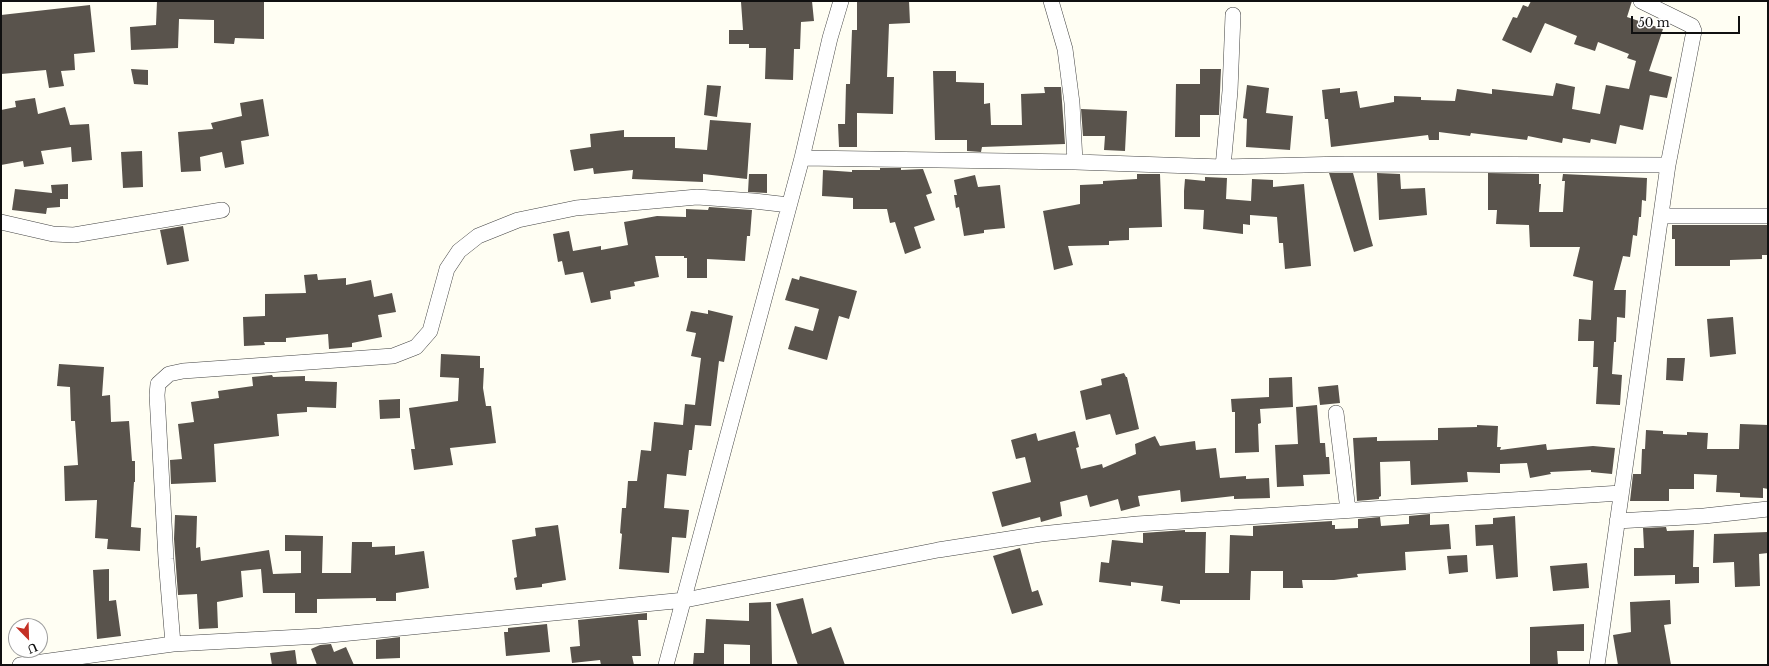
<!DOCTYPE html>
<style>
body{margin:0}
#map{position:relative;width:1769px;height:666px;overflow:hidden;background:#fffef3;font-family:"Libre Baskerville",serif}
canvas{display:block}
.frame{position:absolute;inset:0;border:2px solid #101010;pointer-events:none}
.north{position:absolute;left:8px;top:618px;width:40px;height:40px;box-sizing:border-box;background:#fff;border:1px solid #9f9f9f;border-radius:50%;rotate:157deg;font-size:11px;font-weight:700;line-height:16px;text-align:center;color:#101010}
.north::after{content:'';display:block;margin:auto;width:14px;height:18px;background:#c43025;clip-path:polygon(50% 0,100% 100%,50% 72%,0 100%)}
.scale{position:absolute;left:1631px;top:16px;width:109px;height:18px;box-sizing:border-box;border:2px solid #101010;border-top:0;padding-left:5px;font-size:12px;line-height:14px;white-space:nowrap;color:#101010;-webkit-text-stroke:3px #fff;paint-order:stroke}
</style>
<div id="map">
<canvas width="1769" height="666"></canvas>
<div class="frame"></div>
<div class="north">U</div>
<div class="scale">50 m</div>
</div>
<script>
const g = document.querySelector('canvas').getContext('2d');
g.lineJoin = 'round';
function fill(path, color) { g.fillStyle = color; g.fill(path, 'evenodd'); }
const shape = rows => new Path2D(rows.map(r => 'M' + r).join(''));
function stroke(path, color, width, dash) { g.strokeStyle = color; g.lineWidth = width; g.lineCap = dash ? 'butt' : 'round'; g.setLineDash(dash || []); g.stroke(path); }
const building = shape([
 [157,1,264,1,264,39,235,38,234,44,214,43,214,20,179,19,178,48,131,50,130,27,156,25],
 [756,1,812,1,814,21,801,22,800,49,794,49,793,80,765,79,766,48,749,48,749,44,729,44,729,30,743,30,741,2],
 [857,1,909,1,910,23,889,24,887,77,894,77,893,114,857,113,857,147,839,147,838,124,845,124,846,84,850,84,852,30,857,30],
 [1531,1,1632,1,1627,17,1663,29,1649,71,1672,77,1667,98,1650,95,1643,130,1620,125,1616,144,1591,139,1590,143,1563,138,1562,143,1528,136,1527,140,1471,133,1470,136,1439,132,1439,140,1429,140,1428,135,1331,147,1328,119,1325,119,1322,90,1340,88,1340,93,1357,91,1360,108,1394,102,1394,96,1421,97,1421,100,1455,101,1457,89,1492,94,1492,89,1553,96,1556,83,1575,87,1572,109,1600,114,1606,85,1629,89,1636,61,1627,58,1629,54,1598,42,1595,51,1574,44,1577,36,1545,23,1531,53,1502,40,1513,17,1517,18,1523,5,1528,7],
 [90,5,95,52,74,54,75,70,61,71,64,86,49,88,46,70,1,74,1,15],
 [131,69,148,70,148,85,134,84],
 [1200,69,1221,69,1219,115,1200,115,1200,137,1175,137,1176,84,1200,84],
 [933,71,956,71,956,82,984,83,984,104,990,103,991,125,1022,125,1021,94,1045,93,1044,87,1061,87,1065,144,982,147,981,152,967,151,967,140,935,140],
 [707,85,721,86,717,117,704,115],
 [1247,85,1269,88,1266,113,1293,116,1290,150,1246,147,1247,119,1243,118],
 [35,98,38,114,65,107,70,125,89,124,92,160,72,162,71,147,41,151,44,164,24,167,23,161,1,165,1,110,16,107,15,101],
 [263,99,269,136,241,141,244,164,225,168,222,152,200,157,201,171,181,172,178,132,213,129,211,123,242,116,240,103],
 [1081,109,1127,111,1125,151,1104,150,1105,136,1083,136],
 [710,120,751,123,747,179,703,174,703,182,632,179,633,170,594,174,593,168,574,171,570,150,591,147,590,134,624,130,624,137,675,137,675,148,707,150],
 [142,151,143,187,123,188,121,152],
 [880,168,901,168,901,170,923,169,932,193,926,195,935,220,914,227,921,248,905,254,895,222,890,223,887,209,853,209,853,198,822,196,823,170,852,172,852,170,880,170],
 [1329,173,1353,173,1373,246,1354,252],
 [1377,173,1400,174,1401,189,1425,188,1427,215,1379,220],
 [1488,173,1539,174,1539,184,1541,184,1539,212,1563,212,1565,181,1562,181,1563,174,1647,178,1646,201,1642,200,1641,217,1639,217,1637,236,1633,235,1630,257,1623,256,1614,290,1626,290,1625,318,1617,317,1616,342,1614,342,1612,374,1622,375,1620,405,1596,404,1598,367,1593,367,1594,341,1578,341,1579,319,1591,320,1593,281,1573,276,1580,247,1530,247,1529,225,1496,224,1497,210,1488,210],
 [749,174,767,174,767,193,748,192],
 [1137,174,1160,174,1162,227,1129,228,1129,240,1109,241,1109,245,1068,246,1073,265,1054,270,1043,211,1080,204,1080,185,1103,184,1103,181,1137,179],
 [975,175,978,187,1000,185,1005,228,984,230,984,233,964,236,959,207,956,208,954,195,957,195,954,180],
 [1205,177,1227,178,1226,199,1251,201,1252,179,1273,180,1273,187,1304,184,1311,266,1285,269,1283,243,1279,243,1277,217,1250,215,1250,225,1243,224,1243,234,1203,229,1204,210,1184,209,1184,191,1185,179,1205,181],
 [68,184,68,199,60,199,60,207,47,208,46,214,12,210,15,189,52,193,51,185],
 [709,207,752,210,750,236,747,236,745,261,707,259,707,278,687,278,687,258,684,258,684,256,655,256,659,277,634,282,635,286,610,291,611,299,591,303,583,272,565,275,562,261,558,262,553,234,569,231,573,251,601,246,601,250,628,245,624,222,657,216,686,217,686,209,708,210],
 [1672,225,1768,225,1768,255,1762,255,1762,259,1730,260,1730,266,1675,266,1675,239,1672,239],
 [183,226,189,261,167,265,160,230],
 [317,274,318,280,346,278,346,285,371,280,374,297,392,293,396,312,378,315,382,337,352,343,352,347,329,349,328,334,286,338,286,342,264,342,265,345,244,346,243,317,265,316,265,294,306,293,304,275],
 [800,276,857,291,849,319,839,316,827,360,788,349,795,326,813,331,819,309,785,300,792,278,799,280],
 [708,310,733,316,724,362,719,361,711,426,695,425,692,450,689,450,686,476,667,474,664,508,689,510,686,538,672,537,669,573,619,569,622,534,620,533,622,508,626,508,628,481,637,481,641,450,651,451,654,422,683,425,685,404,695,405,701,358,691,356,696,333,686,331,691,311,708,314],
 [1733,317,1736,354,1710,357,1707,319],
 [441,354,480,356,480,368,484,368,483,388,486,406,491,406,496,443,450,448,453,465,414,470,411,449,415,449,409,408,458,401,459,378,440,377],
 [1667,358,1685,358,1683,381,1666,380],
 [59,364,104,367,102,396,110,395,111,422,129,421,132,461,135,461,135,482,134,482,131,527,141,528,140,551,107,549,108,539,95,538,97,500,65,501,64,466,78,465,75,421,71,421,70,387,57,386],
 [1124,373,1126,377,1127,377,1139,429,1116,435,1110,414,1086,420,1080,391,1102,385,1101,379],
 [272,375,273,377,305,376,305,381,337,382,336,408,307,407,307,412,277,414,279,436,214,444,216,482,171,484,170,460,182,459,178,424,194,422,191,402,219,398,218,391,253,386,252,377],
 [1292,377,1293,407,1260,409,1261,423,1258,424,1259,452,1235,453,1235,412,1232,412,1231,399,1269,397,1269,378],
 [1338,385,1340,403,1320,405,1318,387],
 [400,399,400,418,380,419,379,400],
 [1317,405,1320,443,1325,443,1326,457,1329,457,1330,474,1303,475,1304,486,1277,487,1275,445,1298,444,1296,407],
 [1740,424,1768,425,1768,489,1763,488,1763,498,1740,497,1740,493,1716,492,1717,475,1694,474,1694,489,1669,489,1669,501,1630,501,1633,474,1641,474,1642,449,1645,449,1646,430,1663,431,1663,434,1687,435,1687,432,1708,433,1707,449,1739,449],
 [1477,425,1498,426,1497,447,1501,447,1500,450,1546,444,1547,450,1593,446,1615,448,1612,474,1591,472,1591,470,1550,472,1551,474,1530,478,1527,463,1500,464,1500,473,1467,472,1468,482,1411,485,1410,461,1380,462,1381,496,1379,497,1379,499,1357,501,1353,438,1377,437,1377,441,1438,440,1438,428,1477,427],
 [1075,431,1079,447,1076,448,1081,469,1102,464,1103,468,1136,454,1135,444,1155,436,1160,446,1195,441,1196,450,1216,448,1220,478,1246,476,1246,479,1269,478,1270,498,1234,499,1234,496,1181,502,1180,490,1138,496,1140,506,1121,511,1118,499,1090,507,1087,495,1060,502,1062,516,1041,522,1040,517,1002,527,992,492,1031,482,1025,457,1016,459,1011,440,1036,433,1038,441],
 [1430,514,1430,525,1449,524,1451,549,1405,552,1406,570,1357,574,1358,577,1334,580,1302,580,1303,588,1283,588,1283,571,1251,571,1250,600,1180,600,1180,604,1161,601,1163,586,1131,582,1131,586,1099,582,1101,562,1109,563,1112,540,1143,543,1143,533,1185,530,1185,532,1206,532,1205,573,1229,573,1230,535,1253,536,1253,526,1332,521,1332,525,1335,525,1335,529,1358,528,1358,519,1380,517,1381,526,1409,524,1409,516],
 [175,515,197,516,196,548,200,547,201,561,269,550,273,574,301,573,301,551,285,551,285,535,323,536,322,573,351,573,352,542,372,542,372,547,395,546,395,555,424,551,429,588,396,593,396,601,376,601,376,598,317,599,317,613,295,613,295,593,263,593,261,569,241,571,243,597,217,602,218,628,199,629,197,594,178,595,174,539],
 [1515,516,1518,577,1496,579,1493,545,1476,546,1475,525,1493,524,1493,518],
 [558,525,566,580,542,584,542,587,516,590,514,578,517,577,512,540,536,536,535,528],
 [1666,527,1667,531,1694,530,1693,567,1699,567,1699,583,1675,584,1675,575,1634,576,1634,548,1644,548,1643,528],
 [1768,532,1768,553,1759,554,1760,586,1735,587,1734,562,1713,563,1714,534],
 [1020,548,1032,592,1038,590,1043,605,1012,614,993,556],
 [1467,555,1468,572,1449,574,1447,556],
 [1587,563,1589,588,1553,591,1550,566],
 [109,569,109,601,116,600,121,636,97,639,93,570],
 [803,598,812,634,831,627,845,665,798,665,776,604],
 [1670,600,1671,624,1664,625,1671,665,1618,665,1613,635,1631,632,1630,602],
 [771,602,772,665,750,665,750,645,724,644,724,665,693,665,694,653,704,653,706,619,749,621,749,603],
 [647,613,647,620,638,620,641,656,632,656,634,665,601,665,600,660,572,663,570,647,580,646,578,620],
 [547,624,550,652,506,656,504,632,508,632,508,628],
 [1584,624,1584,651,1557,651,1558,665,1530,665,1530,627],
 [400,637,400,658,376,659,376,640],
 [331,644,334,652,346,647,354,665,317,665,311,649,320,645],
 [295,650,297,665,272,665,270,653]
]);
const minor = shape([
 [1051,1,1065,49,1072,103,1075,162],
 [802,158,1075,162,1223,167,1345,164,1668,165],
 [1223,167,1230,91,1233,15],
 [1662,216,1768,216],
 [1,222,53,234,74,235,222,210],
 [1336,413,1348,510],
 [1617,521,1704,516,1768,509],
 [173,644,166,559,157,395,158,384,169,374,183,371,393,356,416,347,430,331,447,269,459,251,478,236,518,220,576,208,697,197,754,201,789,205],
 [20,665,173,644,320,636,685,600,938,550,1041,534,1137,524,1621,493],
 [666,665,802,158,830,38,841,1],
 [1597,665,1668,165,1694,31,1692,26,1641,1]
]);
fill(building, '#59534c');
stroke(minor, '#434343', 16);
stroke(minor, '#fff', 15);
</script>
